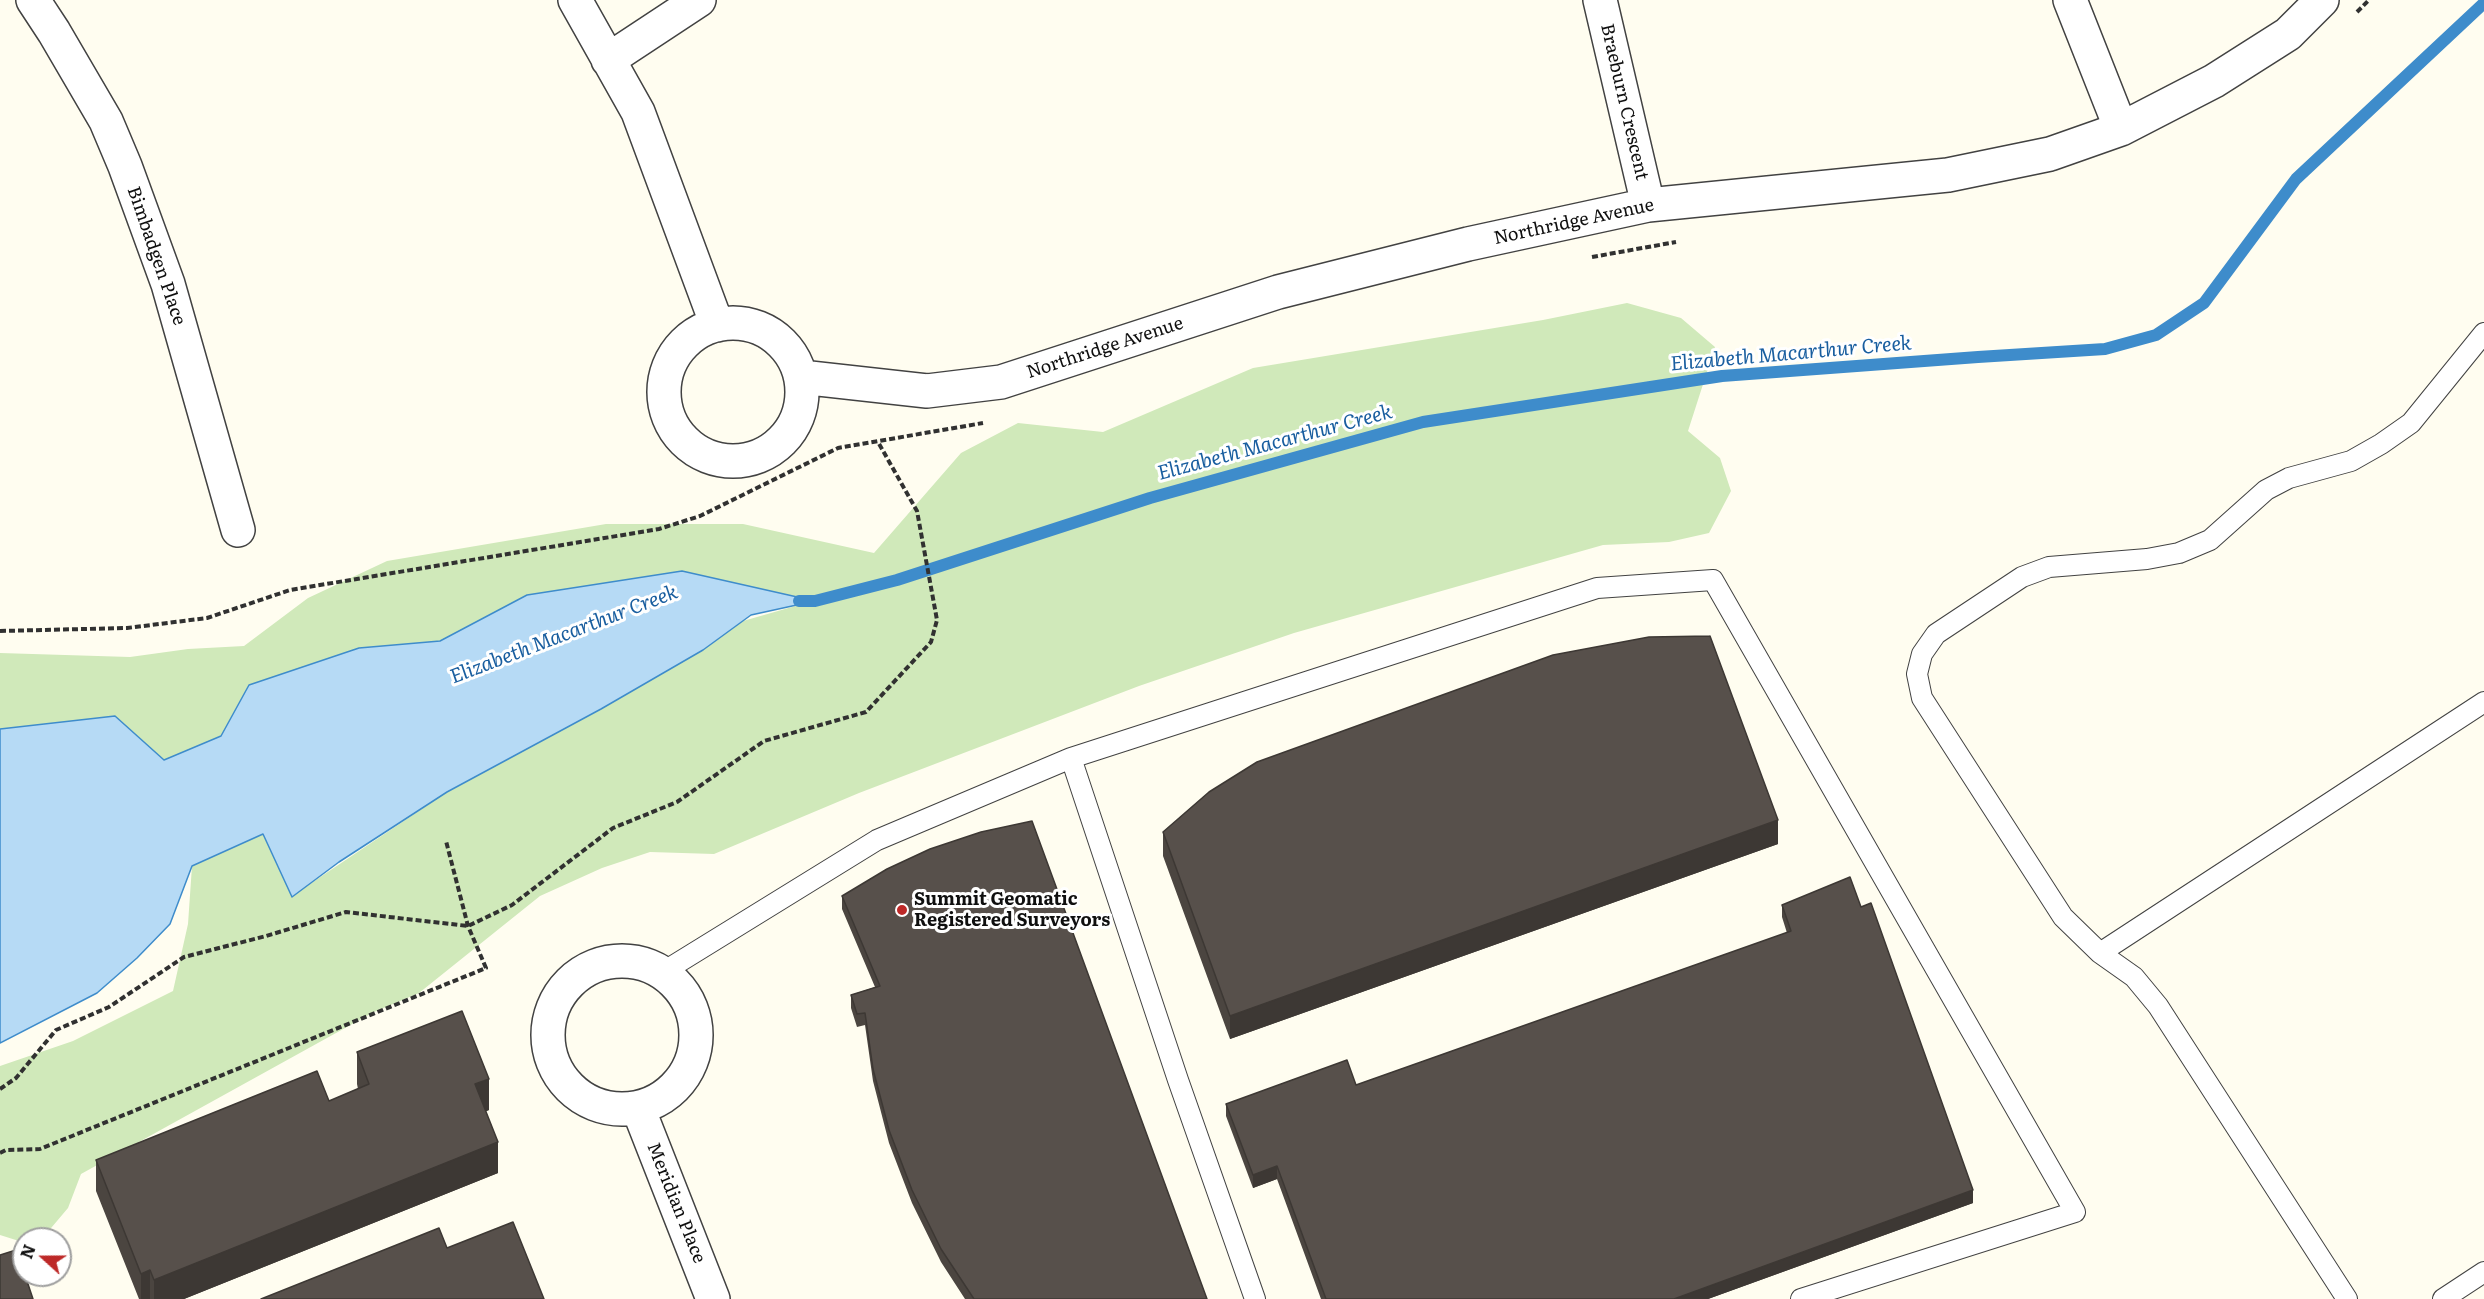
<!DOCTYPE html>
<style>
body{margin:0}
#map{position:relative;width:2484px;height:1299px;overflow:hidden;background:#fffdf0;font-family:Literata,serif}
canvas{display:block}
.north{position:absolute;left:12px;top:1227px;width:60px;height:60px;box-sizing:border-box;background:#fff;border:2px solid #9f9f9f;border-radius:50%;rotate:291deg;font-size:16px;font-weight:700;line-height:24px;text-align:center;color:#0f0f0f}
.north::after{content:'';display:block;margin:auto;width:21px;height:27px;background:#bd2928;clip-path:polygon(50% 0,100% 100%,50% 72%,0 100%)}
</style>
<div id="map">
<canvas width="2484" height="1299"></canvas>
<div class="north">N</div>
</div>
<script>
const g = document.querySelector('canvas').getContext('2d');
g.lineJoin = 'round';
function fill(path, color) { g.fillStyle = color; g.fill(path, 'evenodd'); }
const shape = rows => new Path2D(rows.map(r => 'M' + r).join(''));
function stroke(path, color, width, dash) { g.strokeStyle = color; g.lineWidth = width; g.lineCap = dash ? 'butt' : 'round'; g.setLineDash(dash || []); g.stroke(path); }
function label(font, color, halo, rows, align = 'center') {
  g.font = font + ' Literata,serif'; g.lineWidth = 6; g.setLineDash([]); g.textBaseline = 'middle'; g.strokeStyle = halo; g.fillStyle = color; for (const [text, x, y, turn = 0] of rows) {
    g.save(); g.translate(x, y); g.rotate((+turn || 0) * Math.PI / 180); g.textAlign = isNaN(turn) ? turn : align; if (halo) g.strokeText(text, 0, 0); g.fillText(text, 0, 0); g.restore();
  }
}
const green = shape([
 [1627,303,1681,318,1715,347,1688,431,1720,458,1731,491,1709,533,1669,542,1603,545,1294,633,1139,686,859,793,714,854,650,852,602,868,540,896,419,993,374,1012,81,1174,68,1208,46,1234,19,1241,0,1235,0,1066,73,1041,173,991,188,924,192,866,263,833,292,896,447,792,601,709,703,650,743,621,813,601,527,595,440,641,359,648,249,685,221,736,164,760,115,716,0,729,0,653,130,657,188,649,244,646,308,598,387,561,606,524,743,524,874,553,961,453,1018,423,1103,432,1253,368,1543,320]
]);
const water = shape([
 [682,571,815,601,751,615,703,650,601,709,447,792,339,862,292,897,263,834,192,866,170,924,137,958,97,993,0,1043,0,729,115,716,164,760,221,736,249,685,359,648,440,641,527,595,682,571]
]);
const stream = shape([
 [799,601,815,601,897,580,1150,498,1423,422,1722,376,1978,357,2105,349,2156,335,2204,303,2296,179,2484,3]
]);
const path = shape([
 [2357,12,2369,0],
 [1592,257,1676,242],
 [0,631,127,628,207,618,290,590,659,529,700,516,838,448,983,423],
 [0,1089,16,1078,56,1030,109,1007,184,957,266,936,346,912,468,926,512,905,613,828,677,802,764,741,866,712,931,642,937,620,917,511,878,442],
 [0,1153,6,1150,40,1149,486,968,468,926,446,841]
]);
const service = shape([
 [1071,758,1178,1080,1255,1299],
 [2100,953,2484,702],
 [663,972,877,840,1071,758,1597,588,1713,580,2075,1212,1801,1299],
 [2347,1299,2158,1006,2134,977,2100,953,2063,917,1922,698,1917,674,1922,654,1936,634,2022,577,2049,567,2147,559,2179,553,2210,540,2266,490,2289,478,2351,461,2381,444,2411,423,2484,333],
 [2443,1299,2484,1272]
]);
const minor = shape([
 [33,0,54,32,106,121,125,166,168,284,238,530],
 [575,0,638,112,717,325],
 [1600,0,1648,205],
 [2070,0,2121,129],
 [608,60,699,0],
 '664 392a69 69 0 1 1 138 0a69 69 0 1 1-138 0Z',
 [801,377,927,391,1001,382,1278,292,1468,244,1648,205,1948,175,2050,154,2121,129,2214,81,2288,34,2322,0],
 '548 1035a74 74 0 1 1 148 0a74 74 0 1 1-148 0Z',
 [638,1108,713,1299]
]);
const wall = shape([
 [1163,832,1778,844,1230,1039,1163,856],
 [842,896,1207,1299,965,1299,941,1262,912,1203,889,1143,873,1081,865,1025,857,1027,851,1008,851,995,875,987,842,909],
 [1782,905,1973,1203,1708,1299,1321,1299,1277,1179,1253,1188,1226,1116,1226,1104,1356,1085,1787,933,1782,917],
 [357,1052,489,1110,486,1111,498,1173,184,1299,139,1299,96,1191,96,1160,329,1101,358,1089,357,1084]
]);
const shadedWall = shape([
 [1778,820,1778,844,1230,1039,1230,1016],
 [489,1079,489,1110,475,1116,475,1084],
 [498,1142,498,1173,184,1299,154,1299,154,1280],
 [1277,1166,1277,1179,1253,1188,1253,1175],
 [1973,1190,1973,1203,1708,1299,1674,1299],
 [150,1270,150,1299,141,1299,141,1274]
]);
const building = shape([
 [1710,636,1778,820,1230,1016,1163,832,1209,792,1257,762,1553,655,1649,637,1710,636],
 [1032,821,1207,1299,974,1299,941,1249,912,1190,889,1130,873,1069,865,1013,857,1014,851,995,880,986,842,896,887,869,930,849,981,832,1032,821],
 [1850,877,1861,907,1871,903,1973,1190,1674,1299,1326,1299,1277,1166,1253,1175,1226,1104,1347,1060,1356,1085,1791,931,1782,905,1850,877],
 [462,1011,489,1079,475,1084,498,1142,154,1280,150,1270,141,1274,96,1160,317,1071,329,1101,369,1084,357,1052,462,1011],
 [513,1222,544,1299,261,1299,439,1228,447,1248,513,1222],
 [16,1250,24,1272,24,1275,25,1275,33,1299,0,1299,0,1255,16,1250]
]);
const markers = [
 [902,910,6,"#bd2928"]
];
const streetNames = [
 ["Braeburn Crescent",1624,102,77],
 ["Northridge Avenue",1574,222,-12],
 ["Bimbadgen Place",156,256,71],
 ["Northridge Avenue",1105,348,-18],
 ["Meridian Place",676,1203,68]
];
const poiNames = [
 ["Summit Geomatic",914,900],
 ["Registered Surveyors",914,921]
];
const waterNames = [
 ["Elizabeth Macarthur Creek",1791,354,-5],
 ["Elizabeth Macarthur Creek",1275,443,-15],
 ["Elizabeth Macarthur Creek",564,635,-21]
];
fill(green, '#d0e9ba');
fill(water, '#b6daf5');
stroke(water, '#3e8ccb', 1.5);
stroke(stream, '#3e8ccb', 12);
stroke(service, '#424242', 22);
stroke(minor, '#424242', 36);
stroke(path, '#313131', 4, [6, 3]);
stroke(service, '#fff', 20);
stroke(minor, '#fff', 33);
fill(wall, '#4b4540');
fill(shadedWall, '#3d3834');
fill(building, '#57504b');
stroke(building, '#3d3834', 1.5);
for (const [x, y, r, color] of markers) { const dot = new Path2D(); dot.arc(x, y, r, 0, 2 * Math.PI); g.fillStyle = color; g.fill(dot); stroke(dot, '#fff', 2); }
label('18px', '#0f0f0f', '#fff', streetNames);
label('bold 18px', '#0f0f0f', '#fff', poiNames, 'left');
label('italic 20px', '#195e9f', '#fff', waterNames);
</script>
